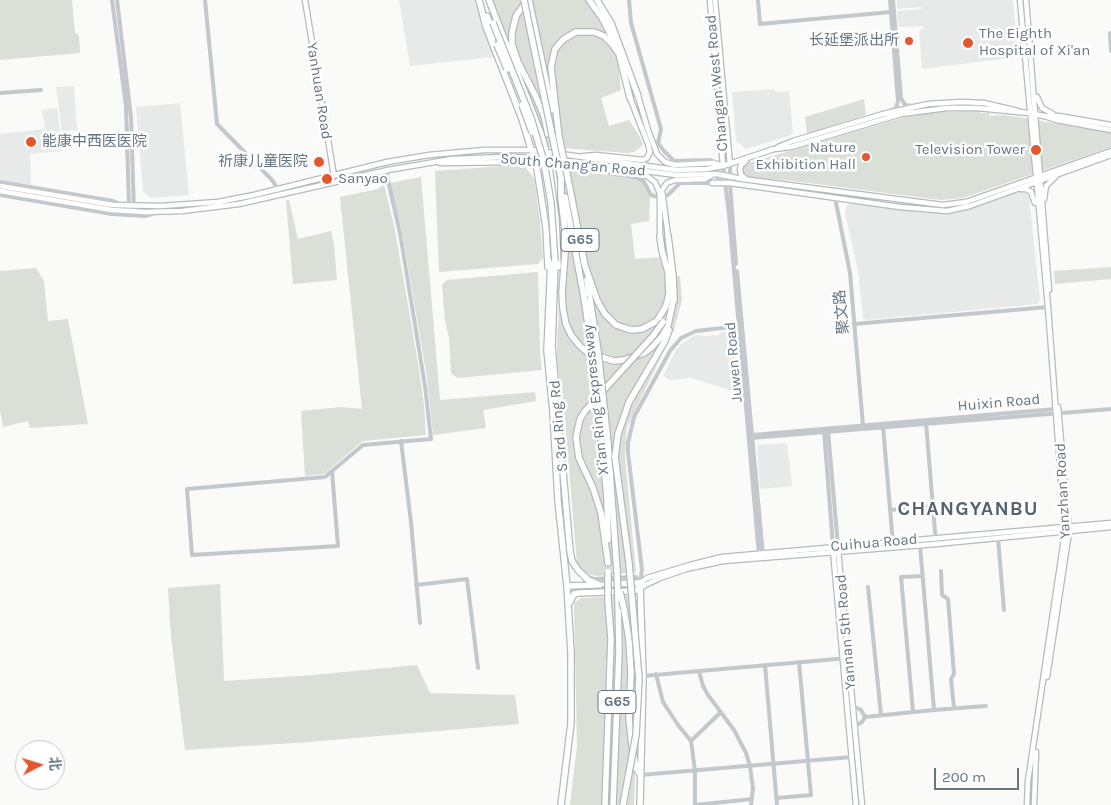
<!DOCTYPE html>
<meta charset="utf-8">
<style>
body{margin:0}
#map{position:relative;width:1111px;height:805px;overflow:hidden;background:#fafaf8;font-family:Karla,"Noto Sans SC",sans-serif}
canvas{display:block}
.north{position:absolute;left:15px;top:740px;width:50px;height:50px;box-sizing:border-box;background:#fff;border:1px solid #c1c8cd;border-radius:50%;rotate:85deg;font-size:14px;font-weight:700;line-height:20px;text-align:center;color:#657683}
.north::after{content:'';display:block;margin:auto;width:18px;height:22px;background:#e4572e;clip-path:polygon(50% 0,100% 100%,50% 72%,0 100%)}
.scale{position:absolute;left:934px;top:768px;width:85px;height:22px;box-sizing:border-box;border:2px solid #657683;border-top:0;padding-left:6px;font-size:15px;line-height:18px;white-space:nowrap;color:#657683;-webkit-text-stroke:4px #fff;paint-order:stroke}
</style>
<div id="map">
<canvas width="1111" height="805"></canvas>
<div class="north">北</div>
<div class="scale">200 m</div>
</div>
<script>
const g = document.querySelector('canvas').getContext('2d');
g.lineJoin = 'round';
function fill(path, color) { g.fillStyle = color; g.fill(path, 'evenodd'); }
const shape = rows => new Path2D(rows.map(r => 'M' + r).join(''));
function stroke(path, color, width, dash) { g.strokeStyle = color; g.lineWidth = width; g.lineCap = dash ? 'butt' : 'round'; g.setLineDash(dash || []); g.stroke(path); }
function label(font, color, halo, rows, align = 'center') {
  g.font = font + ' Karla,"Noto Sans SC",sans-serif'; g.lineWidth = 5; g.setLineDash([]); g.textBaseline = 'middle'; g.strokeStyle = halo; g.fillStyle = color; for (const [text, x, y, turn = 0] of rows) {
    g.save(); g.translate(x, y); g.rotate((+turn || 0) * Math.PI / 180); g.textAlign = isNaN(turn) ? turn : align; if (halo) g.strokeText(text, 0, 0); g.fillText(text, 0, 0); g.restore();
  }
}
const built = shape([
 [399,0,475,0,494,57,410,66],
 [897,0,1013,0,1018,57,922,69,919,30,923,29,923,26,898,27,897,11,921,9,921,7,897,9],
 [74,86,77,130,62,132,56,87],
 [774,89,776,92,789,91,793,133,789,136,746,149,736,141,732,92],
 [180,103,189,195,150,198,143,191,136,107],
 [57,108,63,151,30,154,31,185,0,180,0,134,45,129,42,110],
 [1020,191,1024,192,1029,197,1040,299,1038,304,867,320,863,318,858,271,845,213,845,209,849,204,854,202,924,213,947,213,965,210],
 [721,332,727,332,733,337,738,393,692,378,670,380,663,376,676,350,682,343,696,335,707,336,718,335],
 [787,443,792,486,760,489,757,445]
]);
const green = shape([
 [0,0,72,0,75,32,79,36,80,53,0,60],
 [491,0,594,0,616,54,619,71,621,90,601,98,609,126,629,120,640,137,643,145,634,152,627,153,547,147,536,111,506,44],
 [864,99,866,115,807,134,805,117],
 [979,111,980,113,989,113,990,116,1004,115,1019,117,1111,133,1111,147,963,198,941,200,793,181,746,177,743,177,741,170,745,164,905,117,937,112],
 [517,165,526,168,534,178,540,221,543,258,538,264,439,272,435,171],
 [555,167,637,180,643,184,650,197,649,221,631,224,635,259,660,257,667,277,680,276,682,300,674,330,627,427,625,457,636,572,598,576,587,574,577,564,565,422,557,359,557,341,563,236],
 [421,177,440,400,535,392,536,401,483,410,486,428,433,435,427,378,401,226,389,183],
 [384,184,395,230,419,369,424,406,426,435,363,441,324,474,305,476,301,411,341,407,362,409,340,197,378,189],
 [286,200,289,200,298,239,331,231,334,244,337,280,293,284],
 [1111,267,1111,279,1055,284,1054,271],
 [36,268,44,281,48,321,68,319,88,424,30,428,28,421,3,427,0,410,0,271],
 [538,272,540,353,542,370,457,378,451,373,449,338,445,321,442,285,447,280],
 [220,584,224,681,313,675,417,665,430,693,515,695,519,724,309,742,185,750,171,637,168,588],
 [632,596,637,600,637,722,634,805,570,805,577,746,574,603,581,598]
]);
const minor = shape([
 [112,0,126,106,129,207],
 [117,0,131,117,134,212],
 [205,0,217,124,273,181,280,194],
 [629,0,631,23,661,129,658,143],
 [758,0,760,24,891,12],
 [893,0,901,98,905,105,913,106],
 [1110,33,1111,51],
 [0,93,41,90],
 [885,113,896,108,898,101,890,0],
 [658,143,664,151,674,161,710,160,715,162],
 [576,162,583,169,638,178,644,182,651,195,658,197],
 [730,164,730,183,736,264],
 [721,165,723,166,729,214,759,555],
 [0,182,113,201,123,205],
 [0,195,112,214,145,216,156,213],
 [668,195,680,183,712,183,724,176],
 [835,198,850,273,863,426],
 [737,271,763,555],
 [854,324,1048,307],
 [926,423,936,544],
 [883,426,893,544],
 [824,431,833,546],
 [828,431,838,546],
 [752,435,1056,409,1057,411],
 [751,438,1111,409],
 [401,441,411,522,420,623],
 [332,471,338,546,192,555,187,489,325,477,332,471,363,445,431,439,425,386,400,233,384,163],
 [890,510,933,506],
 [998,538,1004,610],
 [920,545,934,710],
 [941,571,942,595,948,599,954,674,951,679,954,708],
 [588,577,594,579,636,577,640,583],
 [640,583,642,570,628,453,628,443,634,417,670,351,681,338,696,331,740,326],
 [416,585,467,579,478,668],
 [868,587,881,715],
 [765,665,777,805],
 [699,671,703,686,708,695,734,730,746,753,750,766,753,789,751,805],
 [656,674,663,702,678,725,691,741,695,771,695,805],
 [643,676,848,658],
 [853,706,861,710,865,717],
 [913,712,901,577,923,576],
 [855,726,862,722,865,717,934,710,986,706],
 [691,741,721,712],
 [640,775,852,757],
 [777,798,811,795,799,662],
 [695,805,752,799]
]);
const major = shape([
 [305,0,334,176],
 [710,0,723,166],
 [715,0,730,164],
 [1020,0,1048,307,1065,532,1028,781,1027,805],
 [1026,0,1049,290],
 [638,96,648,130,657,154,665,162,675,165,714,163,720,165],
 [1037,97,1042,108,1053,114],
 [1048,116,1059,116,1111,125],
 [778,147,793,141,883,114,928,104,961,102,984,103,1018,111],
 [584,156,596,155,643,160,647,158,650,152,648,144,630,98],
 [440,163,521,162,527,159],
 [587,166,647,176,655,182,660,194,660,237],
 [745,178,741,175,740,170,741,165,746,161],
 [712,183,730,183,900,207,947,211,970,206,1111,155],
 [0,186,113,205,160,206,218,202,254,195,387,162,429,155,484,150,532,150,676,170,707,169,723,166,774,149,791,147,901,114,947,108,977,108,1029,113,1044,116,1057,120,1111,130],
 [1021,189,1026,189,1031,192,1035,203],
 [0,191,112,210,145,212,182,211,239,204,388,170,452,159,505,157,533,158,576,162,676,175,717,174,742,179,943,205,966,202,1111,151],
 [1044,199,1046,186,1056,176],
 [668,236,662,190,667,183,675,180,705,179,712,175],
 [833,550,856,805],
 [838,550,862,805],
 [640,583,647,578,690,565,722,557,1111,523],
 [641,587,660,578,686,569,723,561,936,544,1111,527],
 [1047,677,1069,532,1058,407],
 [1034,805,1036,752]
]);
const highway = shape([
 [479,0,486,27,522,119,537,169,546,228,548,267],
 [489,0,541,134,548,159,556,220,558,267],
 [527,0,516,16,512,33,512,44,518,62,536,97,544,116,548,134],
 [529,0,552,110],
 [589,0,602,18,616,45],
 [597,0,611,23,638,96],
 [487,16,495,38],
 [619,54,630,98],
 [559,137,551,67,555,49,560,43,564,39,576,32,594,32,604,36,612,44,621,57],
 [561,178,561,197,566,240,562,293,563,309,566,324,571,335,580,346,588,353,614,361,624,360,644,353,652,347,663,335,668,325,674,297],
 [568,179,585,266],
 [565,197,584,297],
 [668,236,673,276,674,301],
 [660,237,662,251,668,272,669,294],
 [551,261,547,350,553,412,558,501,567,586,571,653,571,723,561,805],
 [555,263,552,346,570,551,572,561,578,570,588,580,600,585],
 [584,263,597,300,605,314,616,325,625,328,632,330,642,329,657,321,666,306,670,290],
 [587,280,590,300],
 [608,443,617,571],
 [602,445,607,498,608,540],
 [615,457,618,434,629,402,665,341,669,330],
 [608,563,601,513,593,488,579,458,576,437,580,419,585,411,612,381],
 [605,584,640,583,643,676,640,805],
 [567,586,596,585],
 [570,602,574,594,579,593,634,591,641,587],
 [624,609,629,640,631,674,629,718,632,746,636,768,639,773],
 [605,805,611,639,608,600],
 [613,805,619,652,618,599]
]);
const highwayBridge = shape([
 [524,0,561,178],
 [493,23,531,118,544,162,551,203,555,261],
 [497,45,507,69],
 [522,105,532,132],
 [559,137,568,179],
 [584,297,592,352,602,445],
 [590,300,598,351,608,443],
 [612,381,653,336,663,322],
 [615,457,629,563,639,679,636,735,623,805],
 [617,571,618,599],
 [608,572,608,600],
 [620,592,624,609]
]);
const markers = [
 [909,41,5,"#e4572e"],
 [968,43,6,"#e4572e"],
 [31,142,6,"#e4572e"],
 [1036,150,6,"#e4572e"],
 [866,157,5,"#e4572e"],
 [319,162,6,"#e4572e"],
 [327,179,6,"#e4572e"]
];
const shields = [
 [580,240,38],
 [617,702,38]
];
const shieldNames = [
 ["G65",580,240],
 ["G65",617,702]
];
const poiNames = [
 ["The Eighth",979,34,"left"],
 ["Hospital of Xi'an",979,51,"left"],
 ["长延堡派出所",899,41],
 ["能康中西医医院",42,142,"left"],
 ["Nature",856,148],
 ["Exhibition Hall",856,165],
 ["Television Tower",1025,150],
 ["祈康儿童医院",308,162],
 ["Sanyao",338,179,"left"]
];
const streetNames = [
 ["Changan West Road",717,83,-95],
 ["Yanhuan Road",319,91,81],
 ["South Chang'an Road",573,165,5],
 ["聚文路",842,312,-95],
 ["Juwen Road",734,362,-95],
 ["Xi'an Ring Expressway",596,400,-96],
 ["Huixin Road",999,403,-5],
 ["S 3rd Ring Rd",559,426,-95],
 ["Yanzhan Road",1063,491,-93],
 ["Cuihua Road",874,543,-5],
 ["Yannan 5th Road",846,632,-95]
];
const districtNames = [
 ["CHANGYANBU",968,509]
];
fill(built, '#e8e9e9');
fill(green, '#dadfd7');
stroke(major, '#b5babe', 7);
stroke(highway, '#b4b9bd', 8);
stroke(minor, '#c3c8cc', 4);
stroke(major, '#fff', 4.5);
stroke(highway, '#fff', 5.5);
stroke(highwayBridge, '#b4b9bd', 8, []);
stroke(highwayBridge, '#fff', 5.5);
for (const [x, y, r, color] of markers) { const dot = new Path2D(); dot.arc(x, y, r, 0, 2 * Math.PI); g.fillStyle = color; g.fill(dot); stroke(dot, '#fff', 2); }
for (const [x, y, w] of shields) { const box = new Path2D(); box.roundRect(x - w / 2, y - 11.5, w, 23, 4); g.fillStyle = '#fff'; g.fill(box); stroke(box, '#657683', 1); }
label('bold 14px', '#657683', null, shieldNames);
label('15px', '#657683', '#fff', poiNames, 'right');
label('15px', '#657683', '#fff', streetNames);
g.letterSpacing = '1px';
label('bold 20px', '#57646e', '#fff', districtNames);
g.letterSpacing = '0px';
</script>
